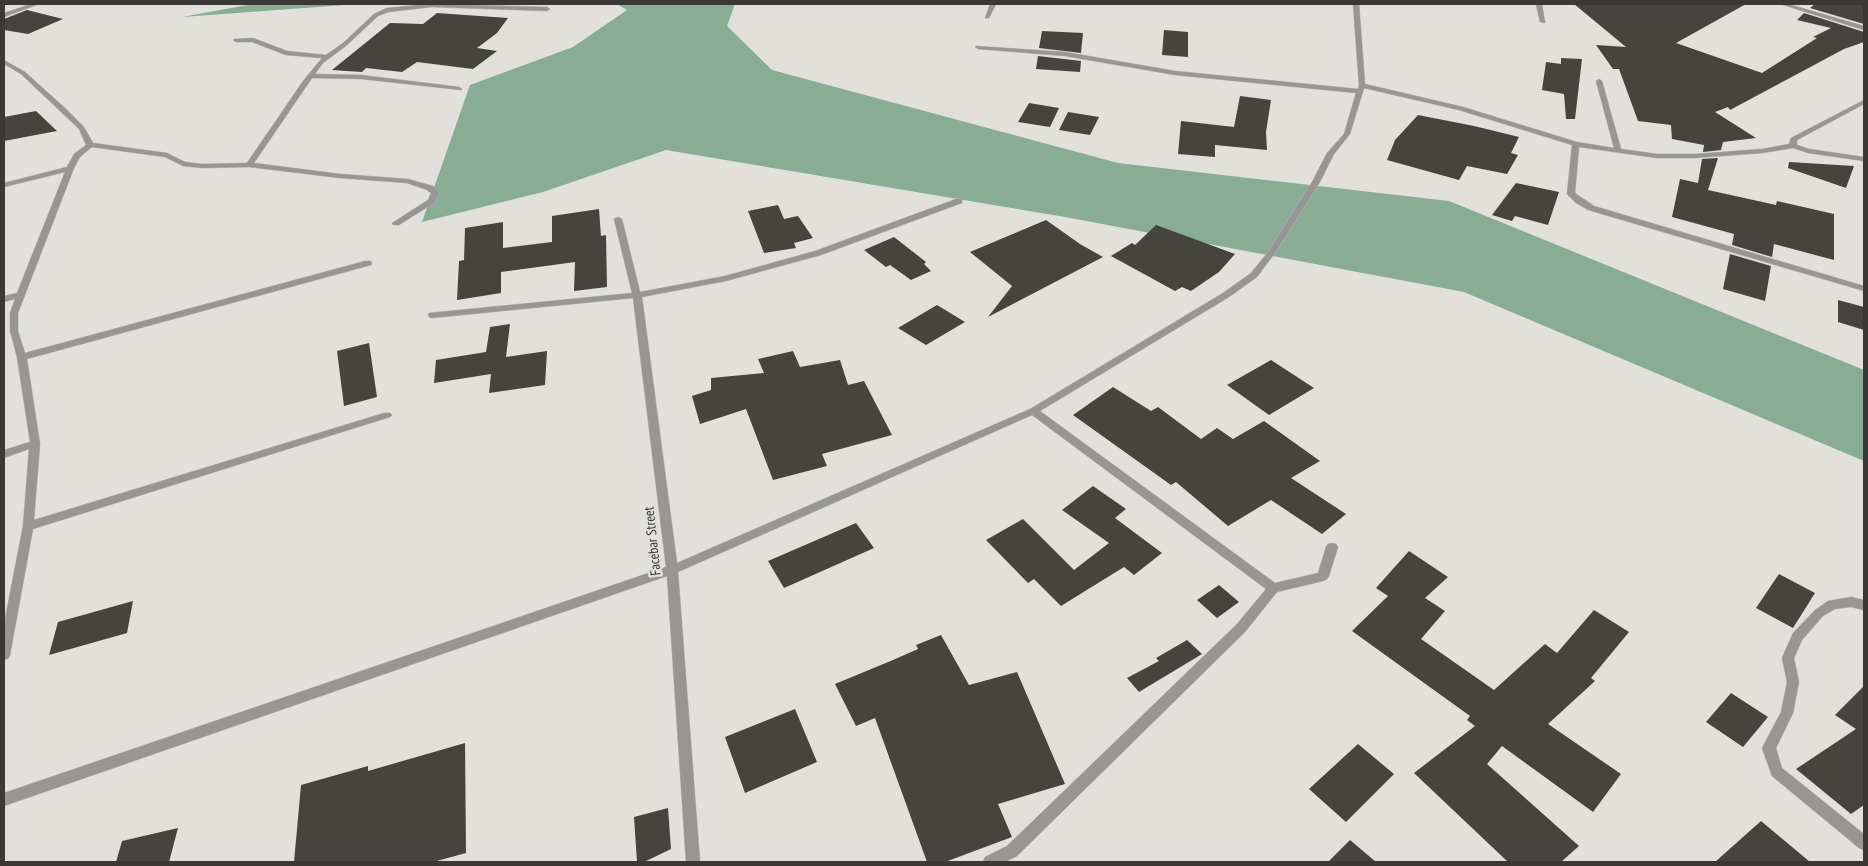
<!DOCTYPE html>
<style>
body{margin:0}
#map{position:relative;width:1868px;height:866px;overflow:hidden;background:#e1e0da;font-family:"PT Sans Narrow",sans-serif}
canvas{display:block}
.frame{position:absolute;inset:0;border:5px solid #3a3937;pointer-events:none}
</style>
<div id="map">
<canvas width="1868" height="866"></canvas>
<div class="frame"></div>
</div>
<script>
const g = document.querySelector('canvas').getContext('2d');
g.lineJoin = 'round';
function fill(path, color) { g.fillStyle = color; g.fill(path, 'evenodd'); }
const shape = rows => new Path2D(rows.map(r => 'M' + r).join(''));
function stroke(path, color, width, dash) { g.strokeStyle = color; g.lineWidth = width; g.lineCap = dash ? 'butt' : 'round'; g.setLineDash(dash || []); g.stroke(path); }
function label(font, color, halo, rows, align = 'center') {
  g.font = font + ' "PT Sans Narrow",sans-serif'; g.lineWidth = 5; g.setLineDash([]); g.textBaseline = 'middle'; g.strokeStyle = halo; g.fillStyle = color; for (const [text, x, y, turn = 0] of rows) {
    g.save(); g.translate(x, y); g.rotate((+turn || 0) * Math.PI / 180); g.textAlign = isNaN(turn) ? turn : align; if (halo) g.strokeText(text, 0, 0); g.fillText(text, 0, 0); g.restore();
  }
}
const forest = shape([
 [253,4,359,4,182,17],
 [617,4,735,4,727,26,772,70,1118,163,1449,201,1864,370,1864,461,1464,292,1065,217,666,150,543,192,422,222,470,85,573,47,627,10]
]);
const building = shape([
 [1574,4,1746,4,1676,43,1762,73,1817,38,1813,37,1831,28,1797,20,1804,13,1864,32,1864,42,1844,49,1730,110,1728,107,1715,112,1756,138,1723,142,1721,150,1703,152,1704,145,1672,139,1671,125,1638,121,1619,69,1613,69,1596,45,1626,47],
 [1815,4,1864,4,1864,24,1810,8],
 [27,10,63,19,28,34,4,30,4,19],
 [437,13,508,18,497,33,477,48,497,51,473,69,417,62,402,72,366,68,362,72,332,70,390,23,423,24],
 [1164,30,1188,32,1188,57,1162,55],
 [1042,31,1083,33,1081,53,1039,48],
 [1038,56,1081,61,1080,72,1036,69],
 [1561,58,1582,59,1575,119,1566,119,1564,94,1542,90,1546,62,1561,64],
 [1240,96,1271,100,1266,132,1267,150,1215,145,1215,157,1178,154,1181,121,1234,127],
 [1029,103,1059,108,1050,127,1018,122],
 [36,111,57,131,4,141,4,117],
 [1068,112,1099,117,1090,135,1059,130],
 [1418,115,1474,126,1519,137,1511,153,1518,155,1507,174,1467,166,1459,180,1387,160,1395,140],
 [1718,158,1708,190,1776,205,1777,201,1834,214,1834,260,1774,244,1772,257,1732,245,1734,234,1672,217,1680,179,1698,183,1702,159],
 [1789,162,1854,166,1846,188,1788,168],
 [1516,183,1559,192,1548,225,1515,216,1512,221,1492,215],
 [778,205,784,219,798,216,813,238,794,243,796,248,764,253,748,211],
 [599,209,601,236,606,235,607,287,574,291,575,262,501,272,501,293,457,300,459,261,464,260,465,228,503,222,503,248,552,242,552,216],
 [1046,220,1080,244,1103,257,988,317,1012,286,970,252],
 [1156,225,1235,254,1219,272,1191,291,1182,287,1175,291,1111,256,1132,243,1135,245],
 [894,237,926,262,924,264,931,271,911,280,890,265,886,267,864,250],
 [1730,254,1771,266,1765,301,1723,289],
 [1838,300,1864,307,1864,330,1838,322],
 [937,305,965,322,926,345,898,328],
 [510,324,506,357,547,351,545,385,489,393,491,374,434,383,436,360,486,352,490,327],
 [369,343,377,397,344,406,337,351],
 [793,351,800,367,840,360,848,385,864,381,892,435,822,454,827,466,773,480,746,409,700,424,692,396,711,390,711,378,764,373,758,359],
 [1271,360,1314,388,1269,415,1227,385],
 [1113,387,1151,411,1158,407,1201,439,1217,428,1233,439,1264,421,1320,461,1291,478,1346,514,1322,534,1271,500,1228,526,1176,482,1171,485,1073,415],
 [1093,486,1126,509,1115,518,1162,553,1134,575,1124,567,1061,606,1034,579,1028,583,986,540,1023,519,1074,570,1109,543,1062,510],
 [856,523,874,548,784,588,768,561],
 [1409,551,1448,577,1425,598,1445,611,1421,639,1494,690,1545,644,1557,653,1594,610,1629,632,1591,678,1595,681,1548,724,1621,774,1593,812,1502,746,1487,764,1579,846,1561,862,1508,862,1414,773,1475,726,1467,720,1470,716,1352,631,1388,596,1376,588],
 [1779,574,1815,593,1793,628,1756,608],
 [1219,585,1239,602,1217,618,1197,600],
 [133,601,127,633,49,655,58,622],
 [941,635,969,685,1017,672,1065,784,998,804,1012,837,945,862,927,862,875,718,856,726,835,684,893,660,918,649,916,645],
 [1187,640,1202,654,1139,692,1127,678,1159,661,1156,658],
 [1864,686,1864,805,1851,814,1796,769,1856,729,1835,715],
 [1731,693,1768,717,1743,747,1706,722],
 [795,709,817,762,745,793,725,737],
 [465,743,466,853,433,862,294,862,301,785,368,766,368,771],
 [1358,744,1394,774,1346,822,1309,789],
 [668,808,671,849,644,862,637,862,634,817],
 [1761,821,1810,862,1715,862],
 [178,828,169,862,116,862,122,841],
 [1350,840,1376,862,1328,862]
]);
const street = shape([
 [31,4,39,4,4,17,4,13,31,4],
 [428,4,547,7,550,9,547,11,432,7,388,12,378,16,347,45,323,63,315,74,361,75,459,87,462,89,461,90,361,79,312,78,254,163,340,174,408,179,433,186,438,191,439,193,434,203,399,225,393,225,392,223,428,200,431,193,427,190,407,183,340,178,249,167,202,168,183,166,165,157,92,147,80,157,74,168,18,313,18,331,25,353,365,261,371,261,372,263,371,265,27,359,40,444,34,520,384,413,390,413,392,415,390,417,33,529,10,655,8,659,4,660,4,624,23,526,29,449,4,458,4,450,30,442,17,357,10,331,10,313,15,299,4,302,4,296,17,293,65,172,4,187,4,183,67,167,74,154,86,145,79,129,21,74,4,64,4,60,25,72,65,108,84,127,93,143,167,153,185,162,202,164,247,163,303,81,322,58,286,55,252,42,236,42,233,40,234,39,253,38,287,51,326,55,343,43,374,14,387,8,428,4],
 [990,4,996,4,989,18,985,18,990,4],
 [1353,4,1359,4,1365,84,1463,107,1577,142,1614,148,1596,81,1599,79,1602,81,1621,149,1657,154,1695,154,1762,149,1789,144,1791,138,1864,100,1864,104,1797,140,1797,145,1809,149,1864,157,1864,161,1808,153,1793,148,1762,153,1695,158,1657,158,1579,147,1575,193,1594,206,1864,286,1864,291,1588,210,1576,203,1567,194,1572,145,1459,110,1364,88,1350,134,1334,154,1320,182,1275,253,1257,277,1229,297,1040,411,1275,583,1318,573,1326,547,1328,544,1332,543,1336,544,1338,547,1329,576,1327,579,1323,581,1277,592,1245,632,1017,856,1005,862,983,862,985,857,1007,846,1237,624,1266,589,1032,415,678,572,700,862,686,862,667,576,4,806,4,793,666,567,633,298,432,318,429,317,428,315,429,313,632,293,614,219,618,217,622,219,640,292,725,276,815,251,956,199,962,199,962,203,821,255,726,281,642,297,677,563,1030,409,1223,293,1251,273,1268,252,1312,182,1327,153,1344,134,1356,93,1175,75,1065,56,978,49,975,47,976,46,1065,52,1175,71,1358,89,1359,85,1353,4],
 [1536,4,1542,4,1545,23,1540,22,1536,4],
 [1780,4,1788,4,1864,26,1864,30,1780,4],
 [1851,597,1864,600,1864,610,1851,607,1835,609,1823,616,1802,640,1794,658,1799,682,1793,713,1776,748,1782,768,1864,834,1864,850,1859,848,1772,776,1762,748,1781,712,1787,682,1782,658,1793,633,1815,610,1828,601,1851,597]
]);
const streetNames = [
 ["Facebar Street",653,541,-96]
];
fill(forest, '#88ac94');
fill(building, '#45443f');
stroke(street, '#bcbbb6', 1);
fill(street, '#989695');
label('14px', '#3a3937', '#e1e0da', streetNames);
</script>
